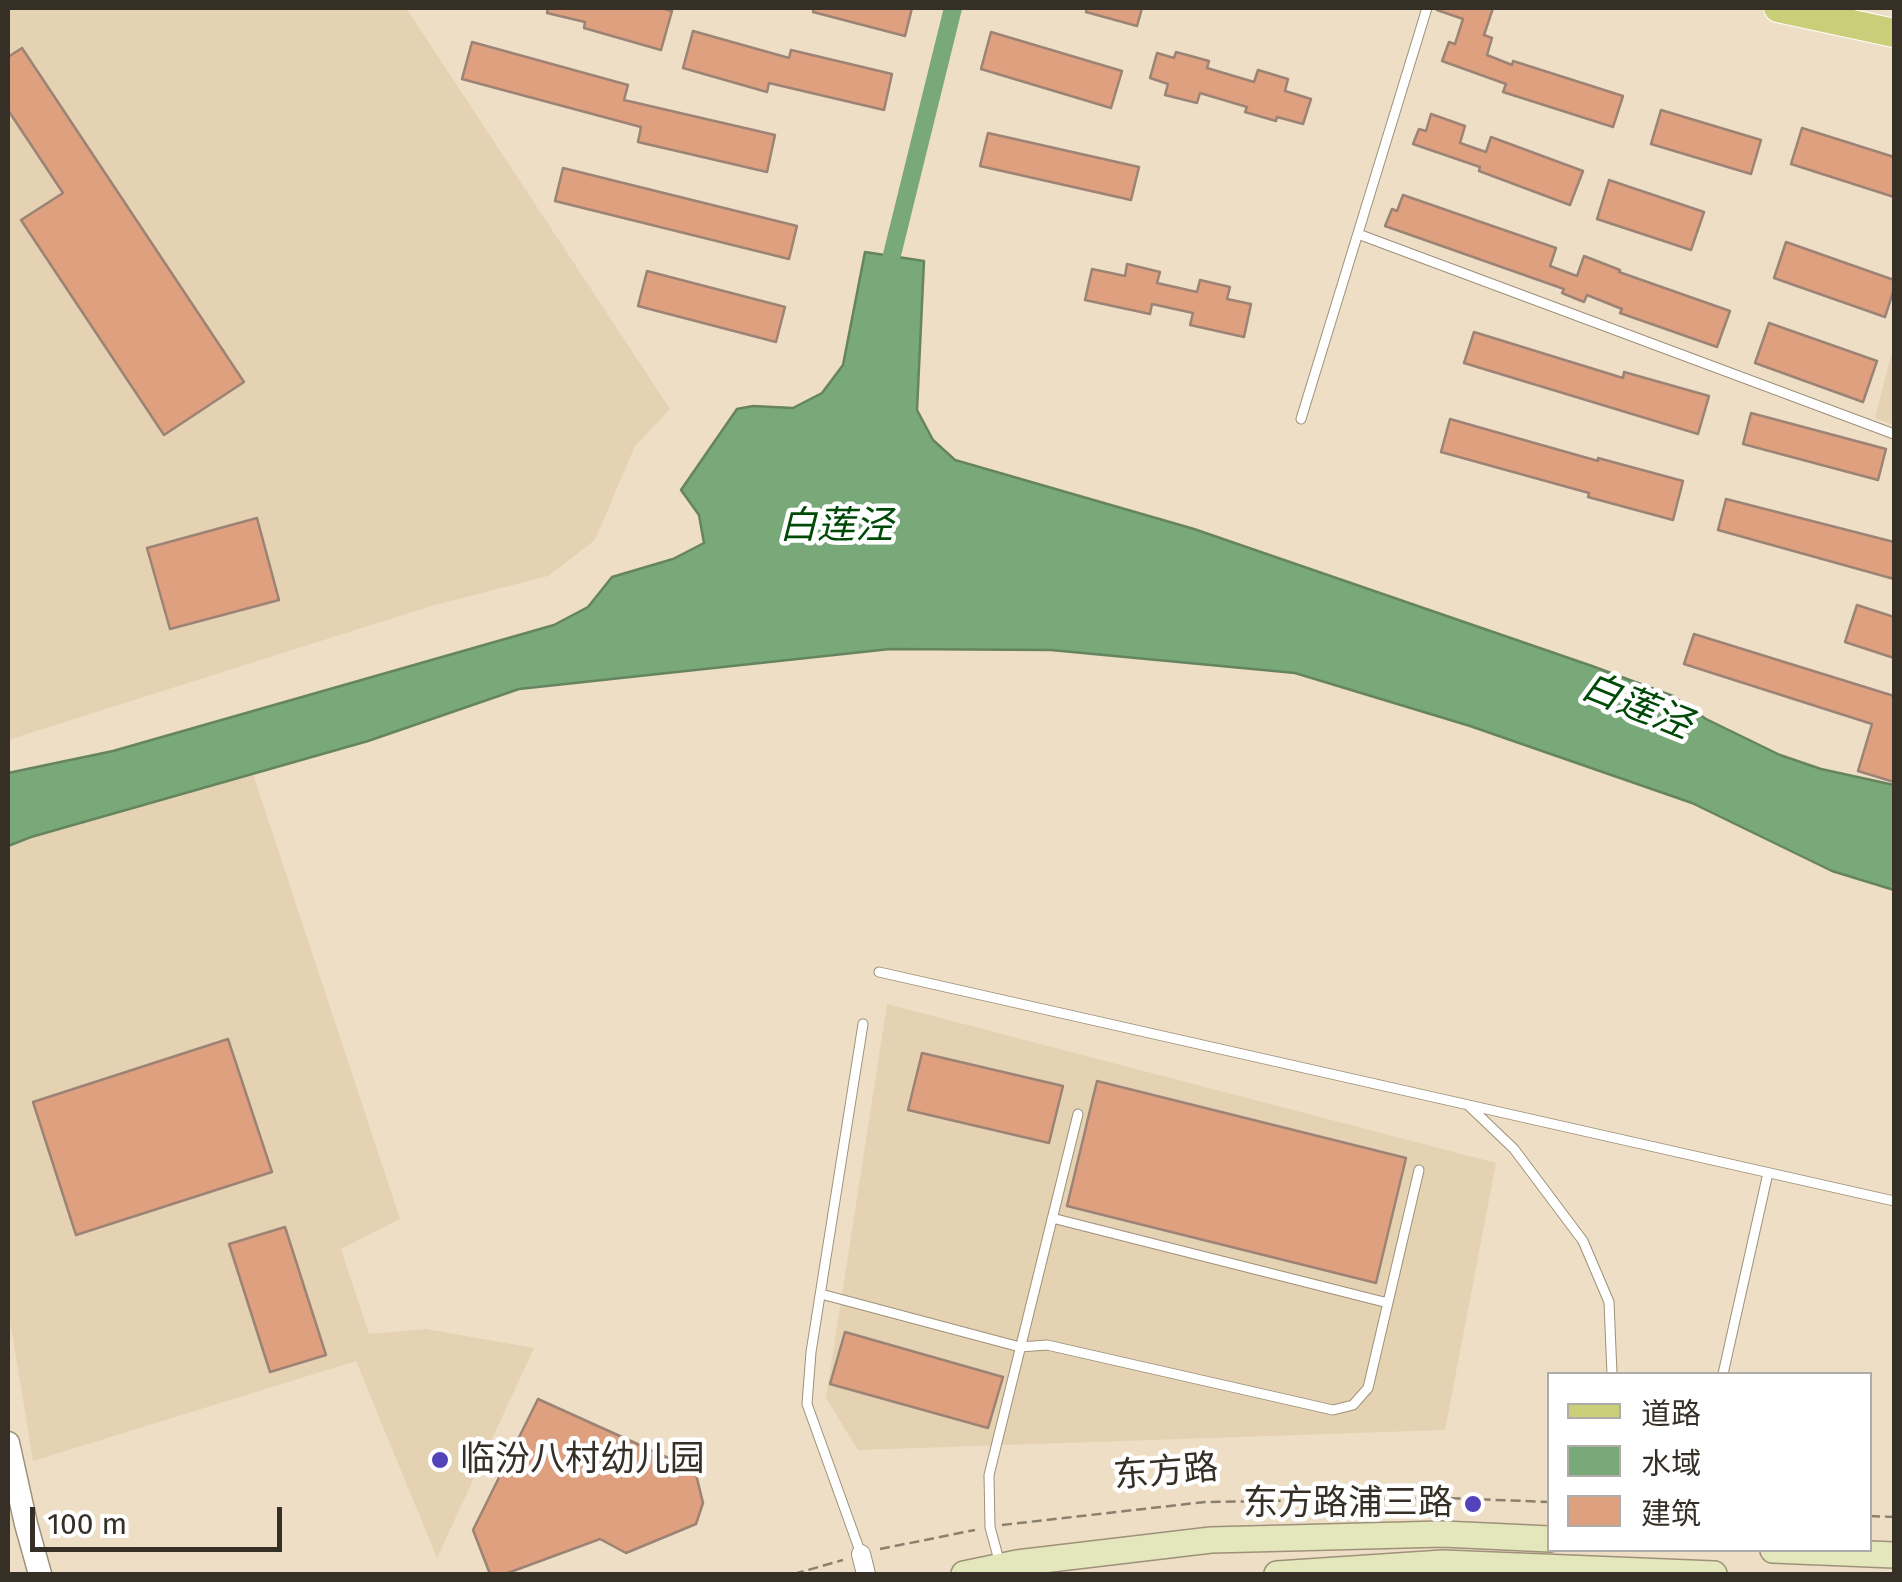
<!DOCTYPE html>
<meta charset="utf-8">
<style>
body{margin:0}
#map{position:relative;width:1902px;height:1582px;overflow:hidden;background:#eddec5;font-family:"Fira Sans","Noto Sans SC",sans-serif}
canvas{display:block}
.frame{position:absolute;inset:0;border:10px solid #352f26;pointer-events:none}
.legend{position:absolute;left:1547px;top:1372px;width:325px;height:180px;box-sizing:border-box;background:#fff;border:2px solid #aeaca8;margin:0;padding:12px 18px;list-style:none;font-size:30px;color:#352f26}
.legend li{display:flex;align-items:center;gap:20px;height:50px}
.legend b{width:50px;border:2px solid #aeaca8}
.scale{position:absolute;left:30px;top:1507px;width:252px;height:45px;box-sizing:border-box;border:5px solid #352f26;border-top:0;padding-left:12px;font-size:30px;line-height:35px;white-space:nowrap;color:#352f26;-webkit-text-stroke:8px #fff;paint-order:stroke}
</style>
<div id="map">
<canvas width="1902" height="1582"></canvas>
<div class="frame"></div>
<ul class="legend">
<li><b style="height:12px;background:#cace79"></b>道路</li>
<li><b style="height:28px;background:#79a978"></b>水域</li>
<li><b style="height:28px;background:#dea07f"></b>建筑</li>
</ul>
<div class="scale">100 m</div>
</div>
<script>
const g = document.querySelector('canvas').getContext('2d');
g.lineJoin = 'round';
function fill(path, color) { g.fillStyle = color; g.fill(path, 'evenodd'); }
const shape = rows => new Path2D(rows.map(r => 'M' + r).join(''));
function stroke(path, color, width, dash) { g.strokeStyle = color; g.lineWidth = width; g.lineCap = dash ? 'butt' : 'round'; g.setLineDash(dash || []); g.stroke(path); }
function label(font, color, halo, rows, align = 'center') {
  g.font = font + ' "Fira Sans","Noto Sans SC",sans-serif'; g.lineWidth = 9; g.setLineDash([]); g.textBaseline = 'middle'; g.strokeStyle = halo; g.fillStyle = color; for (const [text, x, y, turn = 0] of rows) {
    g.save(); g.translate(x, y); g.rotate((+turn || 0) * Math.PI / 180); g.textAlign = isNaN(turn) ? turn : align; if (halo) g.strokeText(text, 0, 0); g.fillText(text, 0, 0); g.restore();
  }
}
const built = shape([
 [14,8,406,8,670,409,635,446,595,540,548,576,431,606,8,740,8,12],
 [1894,344,1894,425,1875,418],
 [253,774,400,1219,341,1249,369,1334,426,1329,534,1348,437,1558,356,1361,33,1461,8,1309,8,846,31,837],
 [887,1004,1496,1163,1445,1430,858,1450,826,1398]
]);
const water = shape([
 [865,252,924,261,917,410,933,440,955,460,1194,529,1592,666,1673,696,1706,719,1780,755,1821,769,1894,785,1894,890,1832,871,1692,803,1470,726,1295,673,1051,650,890,649,519,689,368,741,31,837,8,846,8,773,113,751,554,625,588,607,612,577,673,559,704,543,699,515,681,490,737,409,753,406,793,408,822,393,843,365,865,252]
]);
const canal = shape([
 [887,275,953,8]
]);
const building = shape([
 [548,8,660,8,672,11,661,50,584,28,585,22,547,13,548,8],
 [814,8,912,8,905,36,813,12,814,8],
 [1087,8,1142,8,1137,26,1086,12,1087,8],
 [1438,8,1493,8,1484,35,1492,38,1487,55,1512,65,1513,61,1623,96,1613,127,1503,92,1506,84,1442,61,1449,42,1455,44,1463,19,1437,10,1438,8],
 [693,31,789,58,791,50,892,74,884,110,769,83,767,92,683,68,693,31],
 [991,32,1122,71,1111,108,981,69,991,32],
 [472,42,628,85,624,100,775,135,767,172,638,142,641,127,462,79,472,42],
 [22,48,244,382,164,435,21,220,63,193,8,110,8,57,22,48],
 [1176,52,1209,61,1207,68,1254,82,1258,70,1288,79,1285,91,1311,99,1303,124,1277,117,1276,121,1245,112,1247,107,1200,93,1197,103,1165,95,1168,84,1150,78,1157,53,1174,58,1176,52],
 [1661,110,1761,140,1751,174,1651,144,1661,110],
 [1431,114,1465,126,1460,143,1486,152,1491,137,1583,171,1570,205,1479,171,1480,167,1413,144,1419,129,1426,131,1431,114],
 [1802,128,1894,157,1894,197,1791,164,1802,128],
 [988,133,1139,167,1131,200,980,166,988,133],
 [563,168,797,226,789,259,555,201,563,168],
 [1609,180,1704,212,1691,250,1597,219,1609,180],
 [1403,195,1556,248,1550,266,1577,276,1584,256,1620,270,1619,272,1730,311,1717,347,1620,313,1622,309,1587,295,1584,302,1562,293,1564,289,1385,226,1392,209,1397,211,1403,195],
 [1786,242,1894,280,1894,289,1885,317,1774,278,1786,242],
 [1127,264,1160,272,1157,283,1197,292,1200,280,1230,287,1227,299,1251,304,1244,337,1190,325,1193,313,1152,304,1150,314,1085,300,1092,269,1125,276,1127,264],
 [647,271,785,307,776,342,638,306,647,271],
 [1769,323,1877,361,1863,402,1755,363,1769,323],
 [1474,332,1623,378,1624,372,1709,396,1698,434,1464,363,1474,332],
 [1751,413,1886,449,1878,480,1743,444,1751,413],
 [1450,419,1598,461,1598,458,1683,481,1673,520,1588,497,1589,493,1441,452,1450,419],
 [1726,499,1894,542,1894,579,1718,530,1726,499],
 [257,518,279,600,170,629,147,548,257,518],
 [1857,605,1894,617,1894,658,1845,642,1857,605],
 [1694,634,1894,696,1894,782,1858,771,1872,724,1684,664,1694,634],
 [228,1039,272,1172,76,1235,33,1102,228,1039],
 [922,1053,1063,1086,1049,1143,908,1110,922,1053],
 [1097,1081,1406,1158,1376,1283,1067,1206,1097,1081],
 [285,1227,326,1355,270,1372,229,1244,285,1227],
 [845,1332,1003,1377,988,1428,830,1384,845,1332],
 [538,1399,695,1470,703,1503,696,1524,626,1553,600,1539,505,1574,490,1574,473,1530,538,1399]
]);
const path = shape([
 [1870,1516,1894,1517],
 [1002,1525,1205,1502,1446,1498,1550,1502],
 [880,1549,975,1530],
 [794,1574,843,1560]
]);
const service = shape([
 [1358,234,1894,434],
 [1301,419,1427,8],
 [879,972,1894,1201],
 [1468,1105,1514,1149,1583,1241,1609,1302,1612,1374],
 [1052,1218,1388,1303],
 [821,1294,1020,1347,1047,1345,1333,1410,1353,1405,1368,1388,1419,1170],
 [1723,1374,1768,1173],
 [861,1554,807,1404,811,1352,863,1024],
 [1000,1564,990,1527,989,1475,1078,1114]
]);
const minor = shape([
 [861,1554,866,1574]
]);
const tertiary = shape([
 [8,1443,26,1524,40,1574]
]);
const secondary = shape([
 [1773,1550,1894,1555],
 [964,1574,1017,1563,1211,1540,1443,1534,1550,1539],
 [1277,1574,1443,1563,1714,1574]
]);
const primary = shape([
 [1778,8,1894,33]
]);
const markers = [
 [440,1460,10,"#5342ba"],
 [1473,1504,10,"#5342ba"]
];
const poiNames = [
 ["临汾八村幼儿园",460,1460],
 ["东方路浦三路",1453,1504,"right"]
];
const streetNames = [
 ["东方路",1166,1473,-5]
];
const waterNames = [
 ["白莲泾",836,527],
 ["白莲泾",1636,707,22]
];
fill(built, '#e5d2b2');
fill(water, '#79a978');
stroke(water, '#65845f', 2.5);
stroke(canal, '#79a978', 18);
fill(building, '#dea07f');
stroke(building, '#9c8375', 2.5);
stroke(service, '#9e9179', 11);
stroke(minor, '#9e9179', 20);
stroke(tertiary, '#9e9179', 25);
stroke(secondary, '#9e9179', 28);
stroke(primary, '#fff', 30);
stroke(path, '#8a806f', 2.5, [10, 5]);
stroke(service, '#fff', 9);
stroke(minor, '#fff', 18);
stroke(tertiary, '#fff', 22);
stroke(secondary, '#e4e6bc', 25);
stroke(primary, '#cace79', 28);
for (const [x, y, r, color] of markers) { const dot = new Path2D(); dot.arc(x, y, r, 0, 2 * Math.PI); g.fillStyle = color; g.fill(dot); stroke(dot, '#fff', 4); }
label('35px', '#352f26', '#fff', poiNames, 'left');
label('35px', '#352f26', '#fff', streetNames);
label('italic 38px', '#004a07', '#fff', waterNames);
</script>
